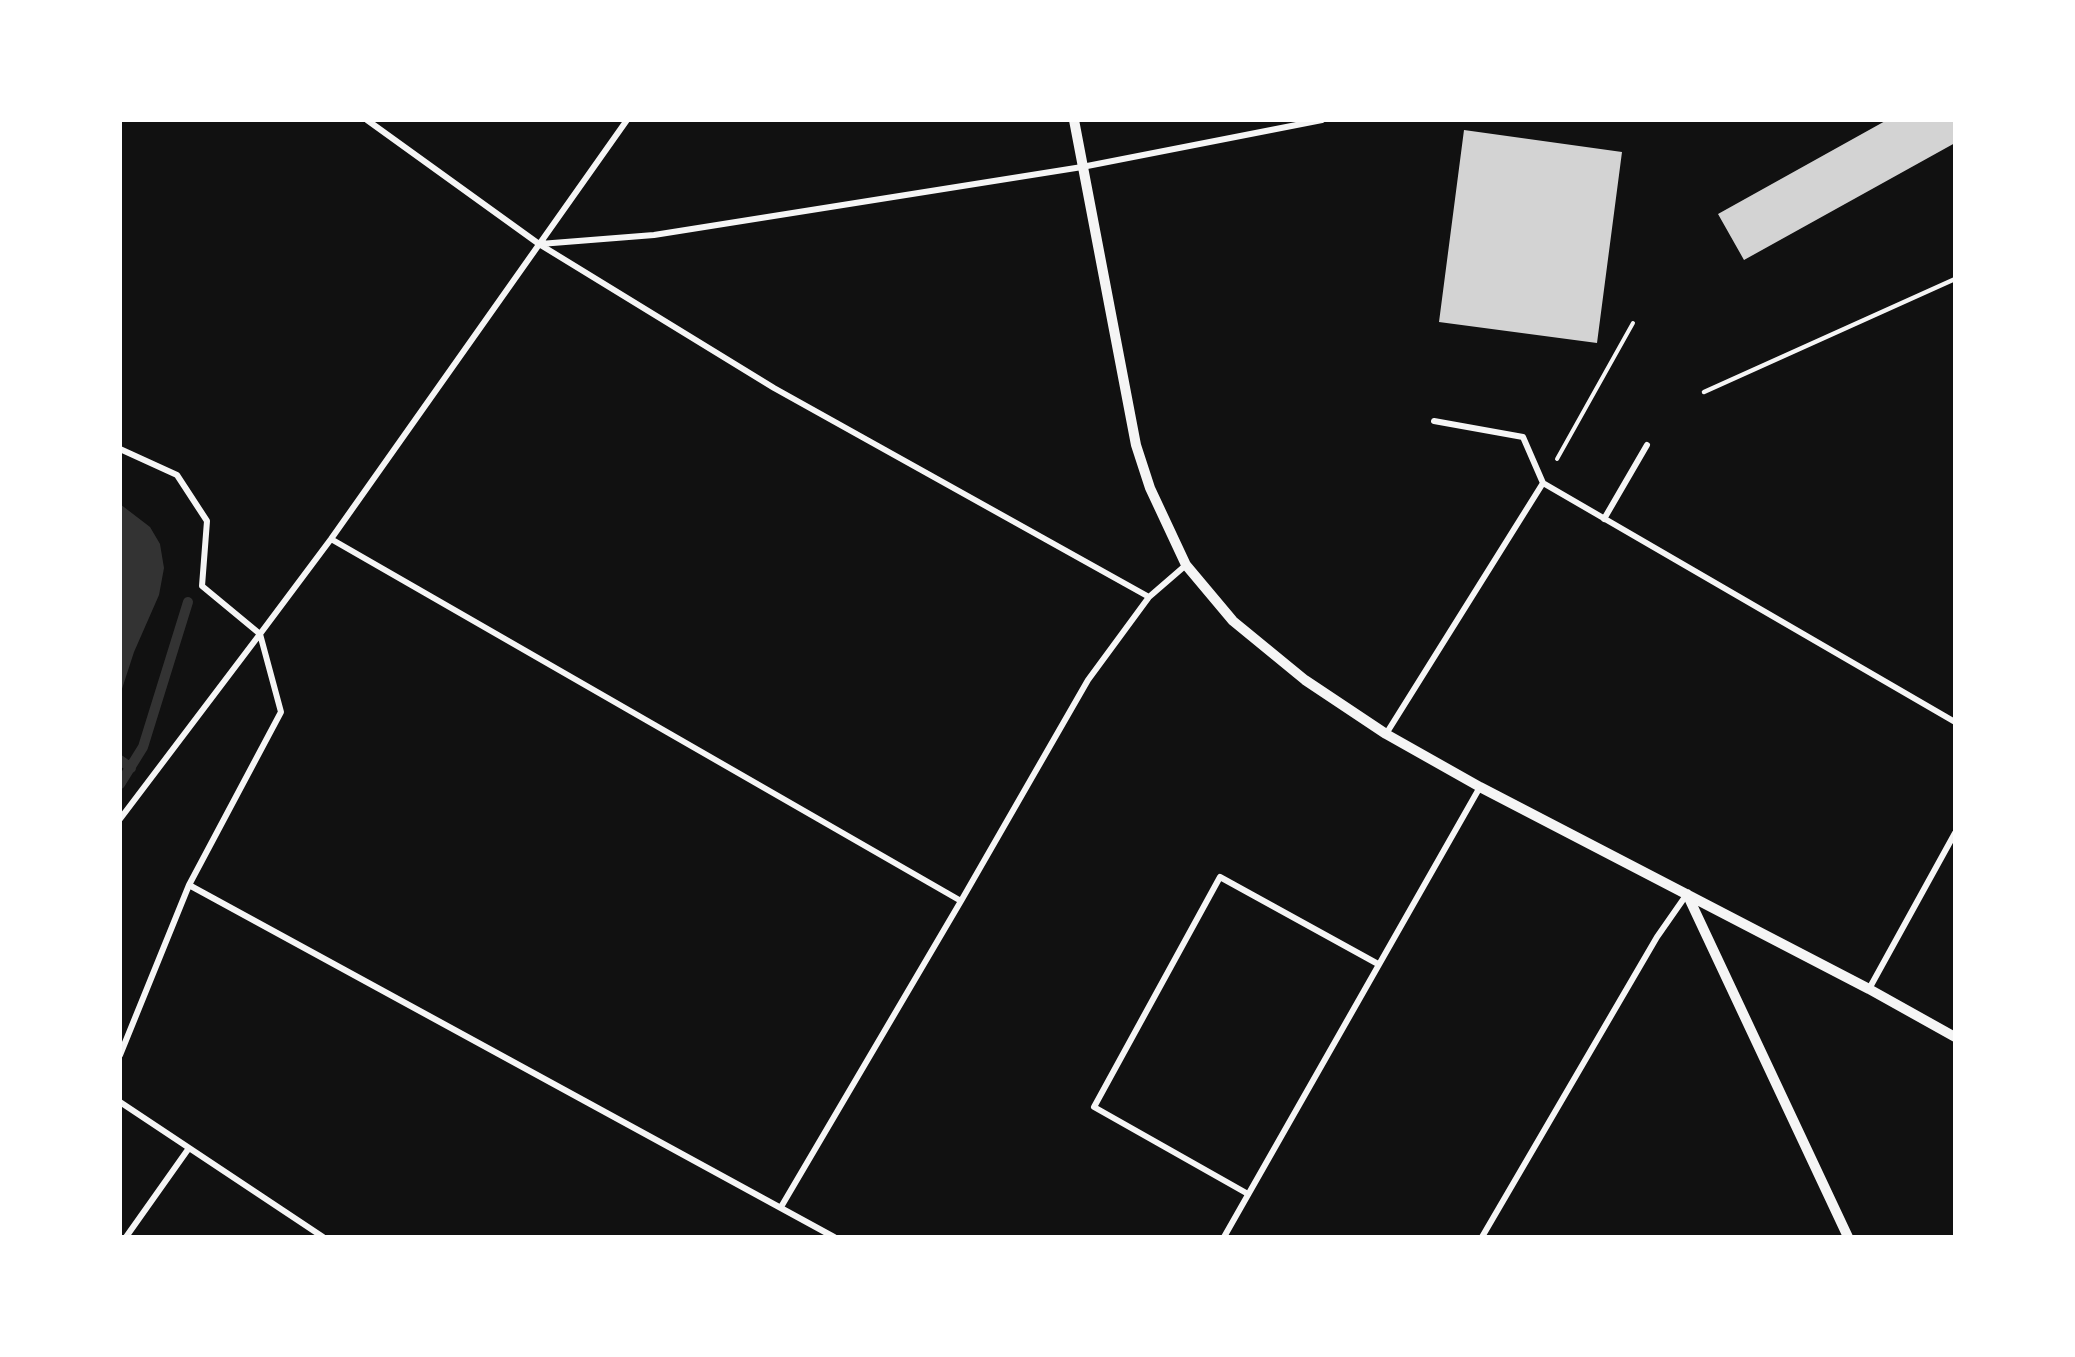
<!DOCTYPE html>
<style>
body{margin:0}
#map{position:relative;width:2075px;height:1357px;overflow:hidden;background:#111;font-family:Arial,sans-serif}
canvas{display:block}
.frame{position:absolute;inset:0;border:122px solid #fff;pointer-events:none}
</style>
<div id="map">
<canvas width="2075" height="1357"></canvas>
<div class="frame"></div>
</div>
<script>
const g = document.querySelector('canvas').getContext('2d');
g.lineJoin = 'round';
function fill(path, color) { g.fillStyle = color; g.fill(path, 'evenodd'); }
const shape = rows => new Path2D(rows.map(r => 'M' + r).join(''));
function stroke(path, color, width, dash) { g.strokeStyle = color; g.lineWidth = width; g.lineCap = dash ? 'butt' : 'round'; g.setLineDash(dash || []); g.stroke(path); }
const water = shape([
 [120,504,150,527,160,544,164,568,159,595,134,652,120,695]
]);
const stream = shape([
 [120,760,131,768],
 [120,784,143,747,188,602]
]);
const building = shape([
 [1887,120,1955,120,1955,143,1744,260,1718,214],
 [1464,130,1622,152,1597,343,1439,322]
]);
const path = shape([
 [1557,459,1633,323]
]);
const service = shape([
 [1704,392,1955,279]
]);
const minor = shape([
 [367,120,539,244,774,388,1149,597],
 [540,244,654,235,1082,167,1322,120],
 [1434,421,1523,437,1543,483],
 [120,449,177,475,207,521,202,586,260,634,120,819],
 [1604,519,1647,445],
 [331,539,961,901],
 [1386,734,1543,483,1955,722],
 [189,885,834,1237],
 [1869,989,1955,833],
 [120,1055,189,885,281,712,260,634,331,539,627,120],
 [120,1102,323,1237],
 [1248,1194,1094,1107,1220,877,1378,964],
 [781,1207,961,901,1088,680,1149,597,1186,565],
 [126,1237,189,1148],
 [1224,1237,1480,787],
 [1482,1237,1657,937,1687,894]
]);
const tertiary = shape([
 [1074,120,1136,445,1150,488,1186,565,1233,621,1305,680,1386,734,1480,787,1869,989,1955,1037],
 [1687,894,1848,1237]
]);
fill(water, '#333');
stroke(stream, '#333', 10);
fill(building, '#d3d3d3');
stroke(path, '#f5f5f5', 4);
stroke(service, '#f5f5f5', 4.5);
stroke(minor, '#f5f5f5', 6);
stroke(tertiary, '#f5f5f5', 10);
</script>
